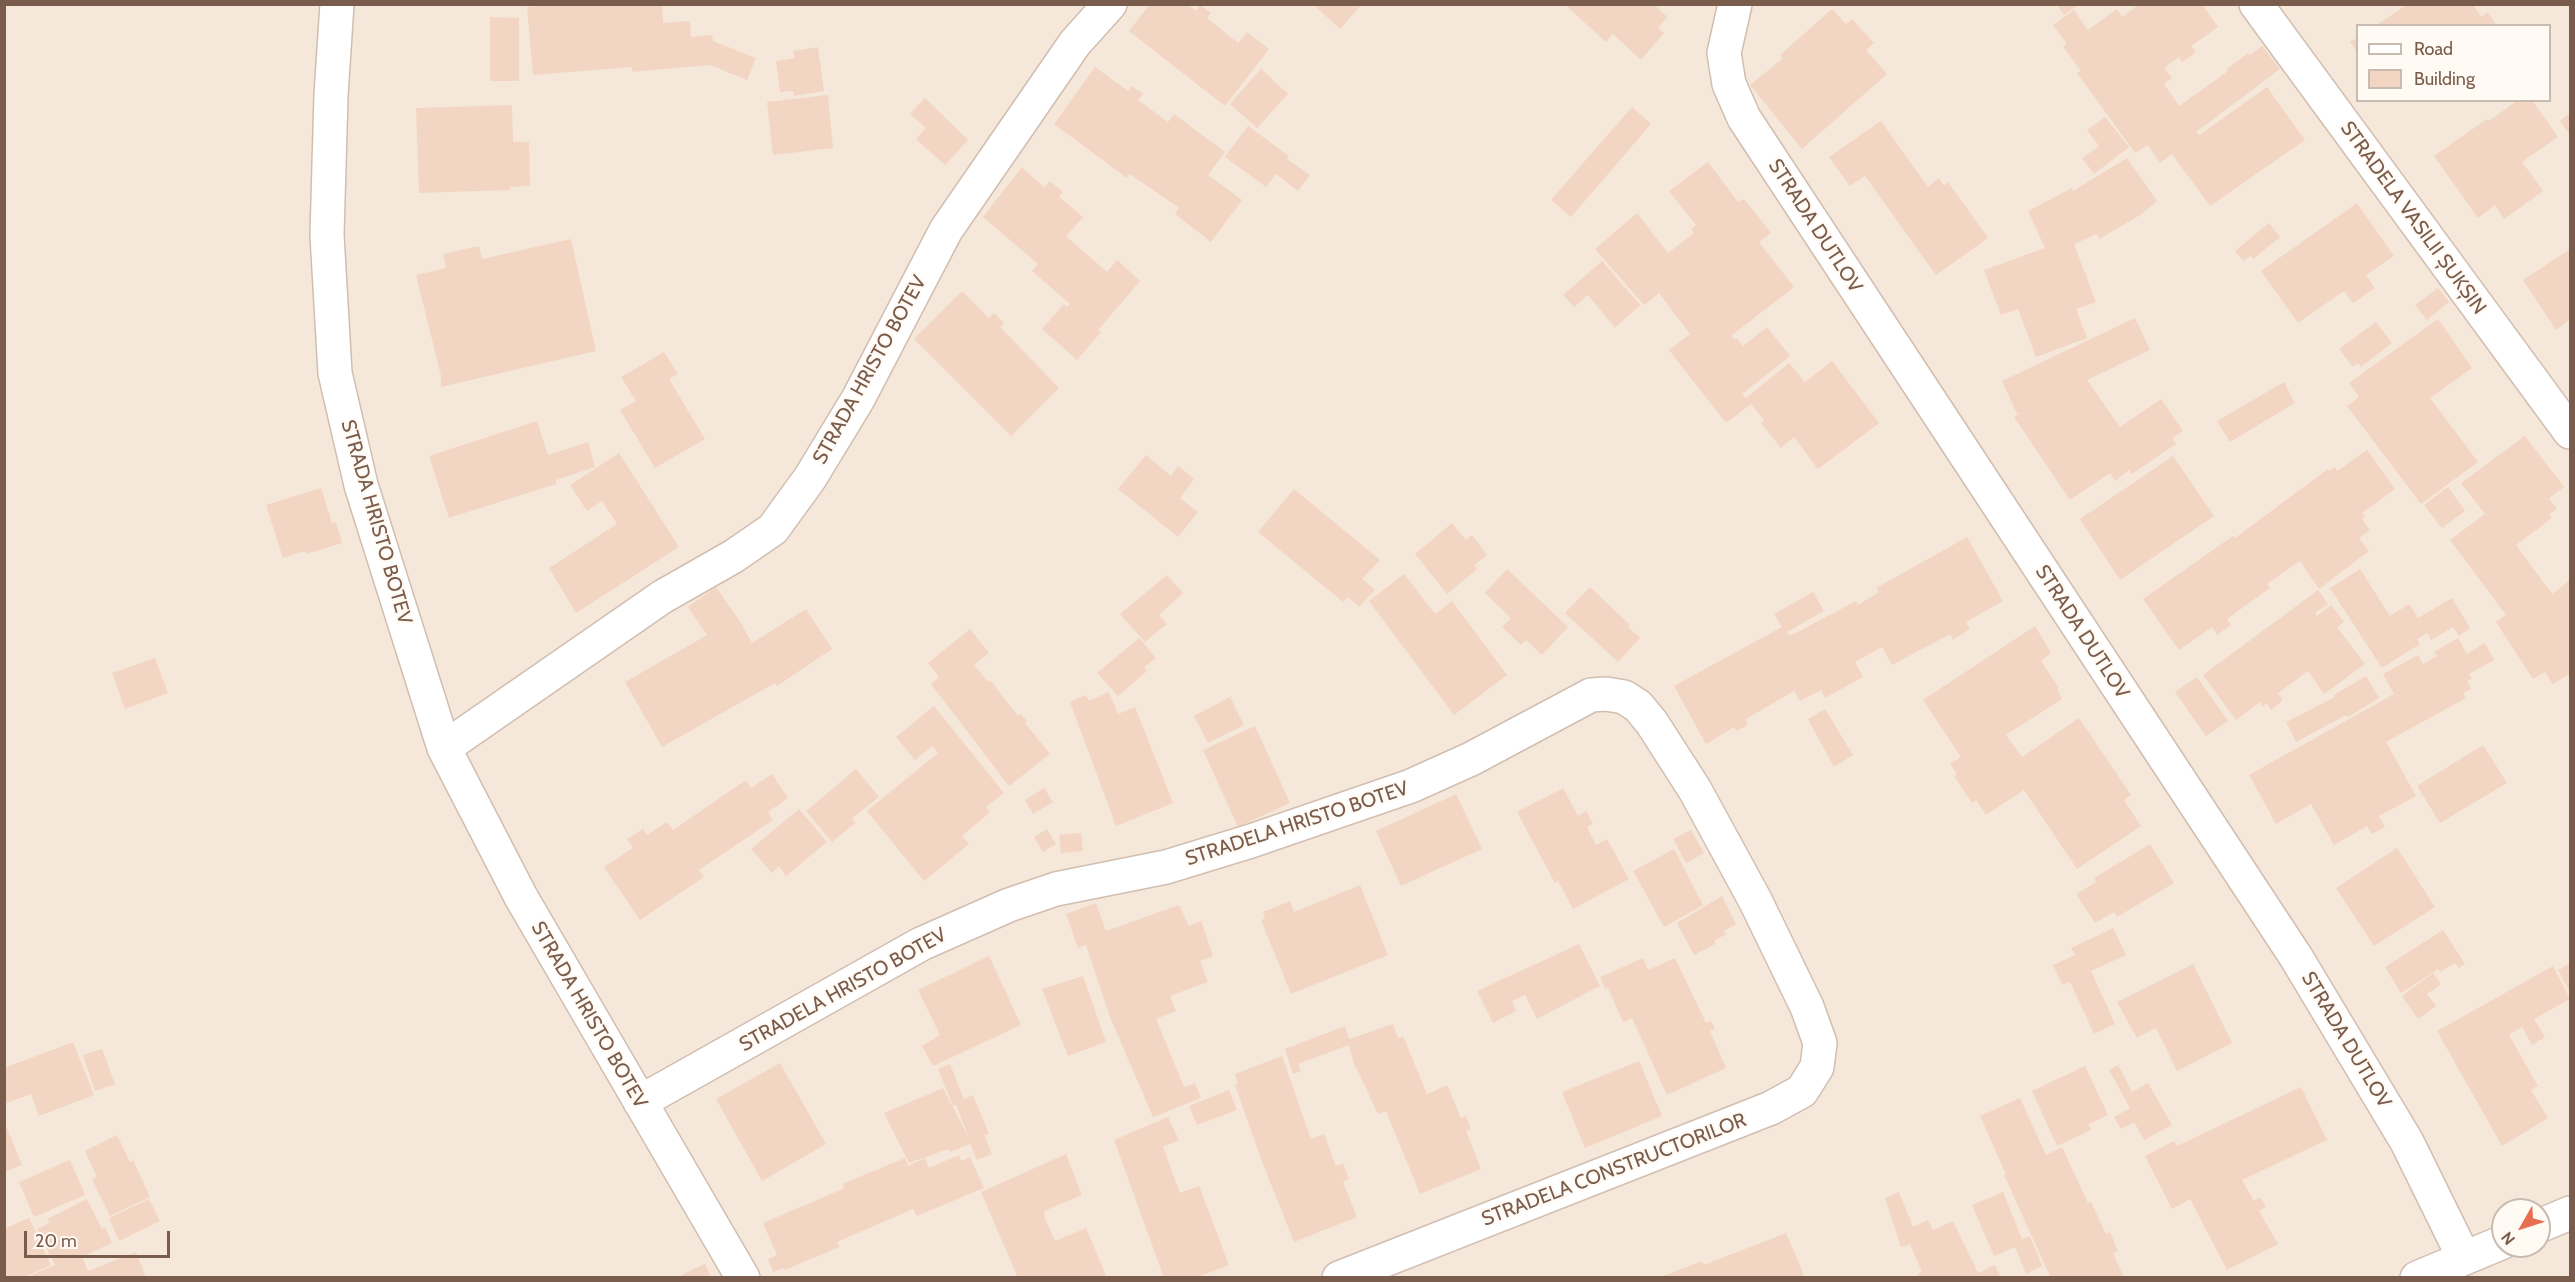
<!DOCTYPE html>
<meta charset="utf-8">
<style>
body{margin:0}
#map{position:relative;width:2575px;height:1282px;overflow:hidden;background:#fdf6ec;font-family:Cabin,sans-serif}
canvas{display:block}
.frame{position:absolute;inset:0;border:6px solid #7a5c4d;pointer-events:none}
.legend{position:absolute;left:2356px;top:24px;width:195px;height:78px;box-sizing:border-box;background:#fffaf3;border:2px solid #cabbb1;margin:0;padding:8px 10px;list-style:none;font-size:18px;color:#7a5c4d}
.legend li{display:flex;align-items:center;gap:12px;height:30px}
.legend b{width:30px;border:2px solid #cabbb1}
.north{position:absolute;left:2491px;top:1198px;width:60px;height:60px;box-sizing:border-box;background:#fffaf3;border:2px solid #cabbb1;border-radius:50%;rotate:231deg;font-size:16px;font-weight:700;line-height:24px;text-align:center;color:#7a5c4d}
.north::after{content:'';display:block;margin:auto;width:21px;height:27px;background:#e76f51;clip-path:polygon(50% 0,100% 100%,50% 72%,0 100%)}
.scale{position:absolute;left:24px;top:1231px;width:146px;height:27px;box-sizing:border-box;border:3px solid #7a5c4d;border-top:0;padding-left:8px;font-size:18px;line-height:21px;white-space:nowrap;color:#7a5c4d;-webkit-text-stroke:4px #fffaf3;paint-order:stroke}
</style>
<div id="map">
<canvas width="2575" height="1282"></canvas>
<div class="frame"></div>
<ul class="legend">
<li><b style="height:8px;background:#fff"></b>Road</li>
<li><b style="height:16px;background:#f3d5c3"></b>Building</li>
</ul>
<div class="north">N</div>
<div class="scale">20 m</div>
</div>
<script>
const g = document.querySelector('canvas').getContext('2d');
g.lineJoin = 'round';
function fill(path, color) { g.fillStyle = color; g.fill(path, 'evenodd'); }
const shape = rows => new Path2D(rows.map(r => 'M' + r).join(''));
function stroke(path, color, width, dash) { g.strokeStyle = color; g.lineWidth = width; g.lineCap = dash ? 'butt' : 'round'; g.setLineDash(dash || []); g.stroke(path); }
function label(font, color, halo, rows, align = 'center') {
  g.font = font + ' Cabin,sans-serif'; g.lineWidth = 4.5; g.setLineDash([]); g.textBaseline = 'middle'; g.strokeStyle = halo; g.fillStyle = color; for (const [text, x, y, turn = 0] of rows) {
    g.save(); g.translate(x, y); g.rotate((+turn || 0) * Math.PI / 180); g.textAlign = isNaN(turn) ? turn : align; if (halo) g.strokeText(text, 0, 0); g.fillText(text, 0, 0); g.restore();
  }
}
const residential = shape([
 [5,5,2570,5,2570,1277,5,1277],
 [2358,26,2550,26,2550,100,2358,100],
 [2503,1210,2539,1210,2539,1246,2503,1246]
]);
const building = shape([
 [560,4,662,4,663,23,690,21,691,37,712,35,713,41,756,58,747,80,710,65,632,72,632,67,533,75,527,7],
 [1150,4,1187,4,1196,11,1200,5,1211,13,1207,18,1238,43,1247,32,1269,49,1225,106,1129,31],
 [1313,4,1362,4,1340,29],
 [1564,4,1654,4,1667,17,1658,28,1664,33,1641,60,1613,34,1606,42],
 [2057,4,2079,4,2064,15],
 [2139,4,2202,4,2218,27,2191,46,2196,52,2182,62,2179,57,2164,68,2172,78,2164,84,2179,106,2228,71,2227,69,2248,53,2250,55,2262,46,2280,69,2196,132,2199,135,2191,141,2267,87,2305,140,2210,206,2172,154,2160,163,2148,145,2135,153,2077,73,2081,71,2063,46,2067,44,2053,25,2074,10,2088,30,2117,9,2122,17],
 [2408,4,2473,4,2481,17,2488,12,2497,26,2375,26],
 [1832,9,1846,24,1852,19,1874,43,1866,50,1887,74,1802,149,1750,85,1783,58,1780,55],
 [490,17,519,18,519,81,490,81],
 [2358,37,2358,54,2350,42],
 [818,47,824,91,794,96,793,91,780,92,776,61,795,58,793,51],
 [1095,67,1128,91,1132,86,1143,94,1138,100,1168,122,1174,114,1225,152,1208,175,1242,200,1211,242,1175,214,1179,208,1130,174,1127,178,1054,124],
 [1261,69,1288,94,1257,128,1230,104],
 [828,95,833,148,773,155,767,102],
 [925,98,968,140,945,165,916,139,926,128,910,114],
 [2518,100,2532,100,2558,137,2522,162,2543,191,2504,219,2495,205,2478,218,2434,156,2487,119,2489,121],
 [512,105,513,142,529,142,530,186,510,187,510,190,419,193,416,108],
 [1632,107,1651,124,1571,217,1551,200],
 [2570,113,2570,135,2560,121],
 [2105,117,2129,147,2094,174,2082,158,2099,146,2087,130],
 [1881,121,1928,187,1939,178,1944,186,1948,182,1988,238,1936,275,1865,176,1850,186,1829,157],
 [1248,126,1289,156,1287,159,1310,175,1298,191,1276,174,1266,187,1225,157],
 [2127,158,2157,201,2140,215,2099,239,2097,234,2074,244,2096,302,2076,309,2087,338,2036,357,2018,309,2001,315,1984,270,2045,248,2028,211,2072,188,2073,191],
 [1708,162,1738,202,1744,199,1771,233,1759,242,1794,287,1731,336,1735,340,1737,338,1743,346,1767,327,1790,356,1742,394,1746,398,1789,363,1805,382,1832,361,1879,423,1818,469,1794,437,1781,448,1761,423,1764,420,1751,404,1726,423,1669,350,1690,334,1659,293,1644,305,1595,249,1637,213,1668,253,1694,233,1691,229,1696,225,1669,191],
 [1022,167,1044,188,1050,181,1063,192,1059,197,1083,217,1066,236,1107,272,1117,260,1140,281,1098,330,1101,332,1077,360,1042,329,1064,304,1067,307,1070,304,1032,271,1038,264,983,217],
 [2357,203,2394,256,2366,275,2375,288,2353,303,2344,291,2298,323,2261,271],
 [2269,223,2280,237,2253,259,2251,256,2243,261,2235,251],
 [571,239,596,351,441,387,441,376,416,275,446,268,443,254,479,246,482,259],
 [2570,249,2570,320,2556,330,2523,280],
 [1602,261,1640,305,1615,328,1588,295,1574,307,1563,295],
 [2438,288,2449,302,2427,320,2415,305],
 [962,291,989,318,994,313,1004,323,1000,327,1059,388,1011,436,914,339],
 [2135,318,2150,350,2087,380,2120,427,2161,399,2183,431,2172,438,2176,444,2132,474,2129,470,2115,481,2110,473,2070,500,2014,417,2021,412,2017,414,2002,381],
 [2438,319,2472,368,2430,398,2478,462,2421,504,2347,406,2359,397,2349,383],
 [2376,322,2392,343,2361,367,2358,363,2353,367,2339,349],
 [664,352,678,374,669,379,705,439,655,468,620,410,636,401,621,377],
 [2284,382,2295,403,2230,442,2217,421],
 [537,421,548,455,588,442,595,467,556,480,556,484,449,518,429,456],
 [2525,436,2564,487,2549,498,2557,509,2549,514,2552,518,2516,545,2552,594,2570,580,2570,677,2569,674,2553,684,2545,672,2533,679,2496,622,2506,615,2450,540,2485,514,2461,483],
 [2367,450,2395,489,2362,513,2365,516,2362,519,2370,530,2359,538,2369,551,2319,589,2300,561,2267,584,2270,588,2227,619,2231,625,2217,635,2212,627,2179,650,2143,599,2233,536,2235,538,2328,469,2330,471,2335,467,2337,471],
 [619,453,679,547,576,613,549,568,617,524,602,501,587,511,570,485],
 [1146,455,1171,476,1178,466,1194,479,1180,498,1198,512,1178,537,1118,489],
 [2173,456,2214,516,2120,580,2080,519],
 [2448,487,2465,511,2442,528,2424,505],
 [321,488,332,523,336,522,342,543,307,554,305,551,283,558,266,505],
 [1294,489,1380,560,1362,579,1375,590,1359,607,1348,597,1343,602,1258,532],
 [1452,523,1466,540,1472,535,1487,555,1474,565,1477,569,1447,594,1415,554],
 [1967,537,2003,601,1966,622,1970,629,1953,640,1950,634,1892,665,1882,647,1855,662,1863,677,1825,698,1821,690,1800,701,1794,691,1746,719,1748,725,1736,731,1734,727,1706,744,1674,686,1782,627,1774,614,1813,592,1824,611,1787,632,1790,636,1856,601,1858,605,1879,592,1876,588],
 [1507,569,1568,627,1542,655,1526,640,1521,645,1502,627,1511,618,1485,593],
 [2360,569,2390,616,2409,604,2418,618,2452,598,2470,628,2459,636,2453,627,2431,640,2427,633,2417,639,2420,644,2382,668,2330,588],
 [1404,574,1435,614,1452,601,1507,675,1454,715,1369,601],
 [1167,575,1183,593,1159,615,1167,624,1145,642,1120,614],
 [716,587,741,623,752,643,806,609,832,649,777,686,775,683,662,747,625,682,707,635,688,607],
 [1590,587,1630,625,1628,627,1640,638,1618,662,1565,613],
 [2318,590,2328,604,2315,613,2317,616,2331,605,2344,622,2337,627,2365,664,2324,694,2308,671,2278,693,2283,700,2271,710,2267,703,2262,707,2260,702,2236,720,2203,675],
 [2035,626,2051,653,2041,661,2059,688,2057,689,2062,699,2006,735,2022,757,2079,718,2131,795,2124,800,2141,826,2077,869,2024,790,1986,815,1976,800,1972,803,1954,776,1957,774,1950,764,1961,757,1923,700],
 [970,629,989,653,974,665,988,682,990,680,1018,716,1021,714,1027,721,1025,723,1050,754,1009,786,931,684,939,677,928,663],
 [1139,638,1156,658,1144,667,1147,671,1118,696,1097,673],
 [2458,638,2467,654,2485,643,2494,660,2469,674,2472,679,2467,681,2471,689,2463,693,2466,698,2386,742,2416,796,2379,816,2385,827,2372,834,2367,826,2334,845,2311,804,2276,824,2249,775,2394,694,2383,674,2418,655,2423,664,2437,656,2434,652],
 [155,658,168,693,125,709,112,673],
 [2366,676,2379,698,2348,717,2346,715,2296,742,2286,722,2335,697,2334,695],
 [2197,677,2228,721,2206,736,2175,692],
 [1109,692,1118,714,1135,707,1173,803,1116,826,1070,702,1086,695,1089,701],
 [1230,697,1244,725,1208,743,1194,716],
 [934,706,1004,793,986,807,990,812,962,836,969,844,924,881,867,811,938,753,933,746,915,760,896,737],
 [1825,709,1853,755,1834,767,1808,719],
 [1255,726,1290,803,1238,827,1203,750],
 [2483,745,2507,783,2440,823,2417,786],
 [856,769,879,797,852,818,855,823,832,842,806,811],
 [772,774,788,798,768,812,773,820,699,870,704,877,640,920,604,867,633,848,627,839,643,829,647,835,667,822,673,830,746,780,751,788],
 [1044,788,1053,802,1033,814,1025,800],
 [1563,788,1578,816,1586,811,1593,824,1587,827,1596,845,1607,839,1629,879,1573,909,1558,881,1555,883,1517,812],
 [1456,794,1482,849,1401,886,1376,831],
 [799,809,827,842,786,876,779,866,772,873,751,849],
 [1047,829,1056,844,1043,852,1034,837],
 [1691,830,1704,853,1686,863,1673,839],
 [1081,833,1083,851,1061,853,1059,835],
 [2150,844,2174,883,2117,917,2114,912,2095,923,2076,894,2096,882,2094,878],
 [2397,848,2435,907,2374,946,2336,888],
 [1674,849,1703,905,1664,927,1633,871],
 [1360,885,1388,955,1291,994,1261,920,1265,919,1263,912,1290,901,1294,912],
 [1722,896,1736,924,1724,931,1726,934,1714,941,1715,944,1694,955,1677,923],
 [1096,903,1106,931,1179,905,1189,926,1201,921,1213,956,1200,961,1208,982,1170,996,1176,1011,1156,1019,1184,1087,1195,1083,1201,1098,1153,1117,1110,1017,1086,945,1078,948,1066,914],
 [2113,928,2126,955,2091,971,2115,1024,2094,1034,2070,982,2062,985,2053,965,2075,955,2071,948],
 [2443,930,2465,964,2459,968,2455,963,2440,972,2438,969,2401,993,2385,967],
 [1579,944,1600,986,1537,1019,1525,995,1512,1001,1516,1011,1493,1023,1477,991],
 [989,956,1021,1025,933,1066,922,1046,940,1035,918,990],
 [1643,958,1648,970,1675,958,1706,1023,1711,1021,1715,1029,1710,1031,1726,1068,1667,1095,1632,1018,1623,1022,1608,988,1605,989,1600,977],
 [2570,963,2570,992,2558,970],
 [2193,964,2232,1043,2177,1071,2156,1028,2137,1038,2117,1002],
 [2553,966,2570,999,2534,1019,2545,1037,2532,1045,2522,1027,2509,1035,2538,1086,2531,1090,2548,1118,2502,1146,2437,1031],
 [2433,973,2441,984,2427,994,2436,1006,2418,1019,2402,996],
 [1083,976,1106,1042,1068,1056,1042,989],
 [1393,1024,1398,1038,1403,1036,1427,1094,1447,1085,1461,1118,1466,1116,1471,1129,1466,1131,1481,1169,1420,1194,1386,1111,1378,1114,1353,1061,1349,1045,1298,1064,1301,1071,1293,1074,1285,1049,1345,1026,1349,1039],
 [73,1042,94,1095,39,1116,31,1094,4,1104,4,1068],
 [102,1049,115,1084,95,1091,83,1055],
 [1282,1056,1311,1139,1324,1134,1336,1166,1343,1163,1349,1179,1343,1182,1357,1217,1294,1242,1261,1159,1235,1085,1238,1083,1235,1074],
 [1639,1061,1662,1116,1585,1148,1562,1092],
 [780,1063,826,1144,762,1181,716,1099],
 [950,1064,964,1099,973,1095,989,1134,984,1135,992,1154,977,1160,970,1144,950,1152,948,1149,909,1163,884,1113,943,1088,970,1140,956,1105,953,1106,938,1069],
 [2118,1065,2132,1092,2148,1083,2172,1125,2144,1140,2134,1122,2121,1129,2114,1117,2130,1108,2109,1070],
 [2085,1066,2108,1115,2089,1124,2091,1130,2057,1146,2032,1091],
 [2301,1087,2327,1140,2242,1180,2254,1201,2260,1197,2266,1207,2259,1211,2278,1244,2227,1270,2190,1199,2172,1209,2145,1156,2174,1141,2177,1146],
 [1229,1090,1237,1110,1197,1125,1189,1106],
 [2020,1098,2046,1155,2062,1147,2088,1203,2091,1202,2106,1234,2110,1232,2118,1251,2113,1253,2124,1278,2051,1278,2004,1175,2006,1174,1980,1116],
 [1168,1117,1179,1140,1163,1147,1180,1193,1199,1186,1229,1265,1195,1278,1164,1278,1114,1140],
 [4,1121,22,1165,4,1172],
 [117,1135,130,1162,133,1160,150,1197,110,1216,92,1179,97,1177,85,1151],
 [1066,1154,1082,1195,1044,1211,1045,1218,1055,1241,1086,1228,1107,1278,1018,1278,981,1192],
 [959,1155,961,1161,970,1157,984,1188,917,1216,913,1209,837,1242,839,1247,785,1270,783,1268,773,1272,768,1259,777,1255,763,1223,845,1188,842,1184,905,1158,908,1166,925,1158,929,1168],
 [70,1160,85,1195,34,1217,19,1182],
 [1899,1192,1913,1227,1928,1220,1933,1230,1953,1221,1978,1273,1995,1265,2001,1278,1919,1278,1918,1274,1922,1272,1910,1244,1901,1247,1885,1198],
 [2003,1192,2022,1239,2030,1236,2042,1266,2026,1274,2015,1247,1994,1256,1972,1205],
 [87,1199,102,1229,105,1227,112,1243,82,1257,88,1271,136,1252,146,1278,25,1278,55,1265,37,1229,50,1223,47,1219],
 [149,1199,160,1221,119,1241,109,1218],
 [29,1218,51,1265,23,1278,4,1278,4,1229],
 [1786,1233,1804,1275,1797,1278,1658,1278,1702,1261,1704,1265],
 [705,1264,711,1278,676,1278,702,1265]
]);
const minor = shape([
 [337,4,331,95,327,235,335,373,361,485,444,748,521,897,743,1278],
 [1735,4,1724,53,1729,84,1744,118,2296,957,2407,1142,2464,1258],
 [2256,4,2570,432],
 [444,748,662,597,734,556,773,529,810,478,858,399,946,230,1075,43,1110,4],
 [640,1102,921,944,1009,905,1056,889,1166,867,1251,841,1411,786,1471,759,1591,695,1606,694,1624,697,1638,706,1652,723,1695,790,1755,900,1807,1007,1820,1043,1817,1067,1802,1091,1771,1108,1339,1278]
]);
const tertiary = shape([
 [2539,1226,2570,1213],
 [2417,1278,2503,1242]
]);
const streetNames = [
 ["STRADELA VASILII ȘUKȘIN",2413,218,54],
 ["STRADA DUTLOV",1815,226,57],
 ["STRADA HRISTO BOTEV",870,370,-61],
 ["STRADA HRISTO BOTEV",376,522,74],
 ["STRADA DUTLOV",2082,632,57],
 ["STRADELA HRISTO BOTEV",1297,824,-18],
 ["STRADELA HRISTO BOTEV",843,990,-29],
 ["STRADA HRISTO BOTEV",589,1015,60],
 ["STRADA DUTLOV",2346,1040,59],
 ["STRADELA CONSTRUCTORILOR",1614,1170,-21]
];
fill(residential, '#f5e8da');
fill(building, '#f3d5c3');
stroke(minor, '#d1beb0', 36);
stroke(tertiary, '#d1beb0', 36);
stroke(minor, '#fff', 33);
stroke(tertiary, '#fff', 33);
label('20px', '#7a5c4d', '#fffaf3', streetNames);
</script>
